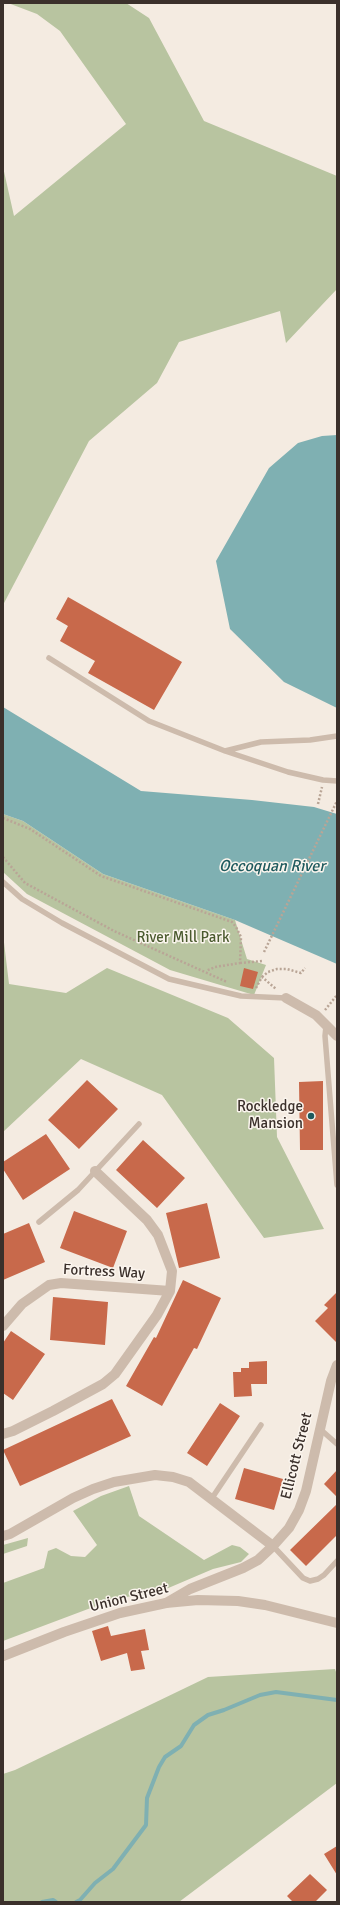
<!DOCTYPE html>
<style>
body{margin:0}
#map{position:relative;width:340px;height:1905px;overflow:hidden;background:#f4ebe1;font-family:Signika,sans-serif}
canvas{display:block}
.frame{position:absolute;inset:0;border:4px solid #3b302b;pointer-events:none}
</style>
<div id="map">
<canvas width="340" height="1905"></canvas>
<div class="frame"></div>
</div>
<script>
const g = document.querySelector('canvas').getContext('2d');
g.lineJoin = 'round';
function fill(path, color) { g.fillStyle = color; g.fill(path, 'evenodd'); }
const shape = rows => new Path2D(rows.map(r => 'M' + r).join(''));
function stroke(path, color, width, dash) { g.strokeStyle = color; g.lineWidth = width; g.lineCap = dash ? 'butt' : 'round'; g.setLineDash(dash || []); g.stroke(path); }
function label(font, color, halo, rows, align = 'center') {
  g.font = font + ' Signika,sans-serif'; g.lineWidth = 3; g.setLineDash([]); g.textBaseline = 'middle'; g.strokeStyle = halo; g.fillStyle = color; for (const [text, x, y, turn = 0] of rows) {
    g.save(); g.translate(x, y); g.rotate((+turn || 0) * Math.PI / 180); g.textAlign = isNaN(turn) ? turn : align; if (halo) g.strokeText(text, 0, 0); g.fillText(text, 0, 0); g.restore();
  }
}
const green = shape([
 [8,3,126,3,149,18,204,121,337,176,337,289,286,343,280,311,179,342,157,383,89,441,3,605,3,167,14,216,126,124,60,31,37,14],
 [3,814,23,821,103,874,235,920,247,959,266,965,254,995,170,970,27,894,3,872],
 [3,934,9,984,66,993,107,968,228,1018,274,1058,277,1137,324,1229,264,1238,162,1095,81,1059,3,1132],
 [129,1486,139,1516,204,1560,232,1545,240,1547,249,1554,241,1562,213,1569,166,1589,112,1600,3,1641,3,1583,44,1568,48,1551,56,1548,71,1556,85,1557,97,1545,73,1511,101,1496],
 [28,1538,27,1546,3,1554,3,1545],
 [335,1669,337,1675,337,1783,179,1902,3,1902,3,1774,15,1770,208,1677]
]);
const water = shape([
 [337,435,337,708,284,682,230,629,216,561,269,468,298,443,322,436],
 [3,707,141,791,252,800,314,807,337,814,337,964,235,920,103,874,23,821,3,814]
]);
const stream = shape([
 [42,1902,53,1900,56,1902],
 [76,1902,80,1900,95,1883,113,1869,146,1825,147,1798,159,1767,165,1757,181,1746,194,1725,208,1715,224,1710,260,1695,276,1692,337,1700]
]);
const building = shape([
 [68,597,182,662,154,710,88,673,95,661,60,641,68,626,56,619],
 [244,968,258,972,253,989,240,986],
 [87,1080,118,1109,79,1149,48,1120],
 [323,1081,323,1150,300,1150,299,1082],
 [46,1134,70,1169,23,1200,3,1169,3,1162],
 [143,1140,185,1178,157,1208,116,1170],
 [207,1203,220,1258,179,1268,166,1213],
 [74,1211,127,1231,113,1268,60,1248],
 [29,1223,45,1262,3,1280,3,1234],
 [183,1280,221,1298,197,1349,194,1348,162,1406,126,1386,154,1337,156,1338],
 [337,1292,337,1343,315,1321,328,1308,324,1305],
 [53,1297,108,1302,105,1345,50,1340],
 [11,1331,45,1354,13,1400,3,1393,3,1343],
 [267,1361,267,1384,251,1384,252,1396,234,1397,233,1372,241,1372,241,1368,249,1368,249,1362],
 [112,1399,131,1436,20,1486,3,1450],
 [220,1403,240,1416,207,1466,187,1453],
 [244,1468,283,1479,274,1510,235,1499],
 [337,1470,337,1497,324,1484],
 [337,1504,337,1535,306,1566,290,1550],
 [108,1626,111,1636,145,1629,149,1650,141,1651,145,1669,131,1671,127,1653,101,1661,92,1631],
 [337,1846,337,1875,324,1854],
 [310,1874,327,1890,315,1902,293,1902,287,1896]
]);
const path = shape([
 [318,804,322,787],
 [3,818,30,829,101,876,232,922,236,927,241,937,240,963,215,967,206,971],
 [3,857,25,883,114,931,227,982],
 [264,952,337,801],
 [240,963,262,961],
 [262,977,268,972,277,969,287,969,301,973,305,968],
 [256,988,262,977,276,989],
 [325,1010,337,995]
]);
const service = shape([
 [49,658,149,721,225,751,288,772,323,780,337,781],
 [225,751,261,742,310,740,337,736],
 [3,882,22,899,62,923,169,979,241,996,286,998],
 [326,1026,325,1036,337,1185],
 [39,1222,78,1190,139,1124],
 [320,1429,337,1444],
 [212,1498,261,1425],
 [273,1546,303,1578,310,1581,318,1579,324,1575,337,1561]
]);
const minor = shape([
 [286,998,316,1015,337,1036],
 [3,1326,22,1304,49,1285,61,1283,170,1291],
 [3,1434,13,1431,53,1411,103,1384,115,1374,157,1315,170,1291,172,1271,158,1235,147,1220,95,1171],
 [3,1536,10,1534,73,1498,93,1489,114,1482,155,1475,173,1477,189,1482,273,1546],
 [166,1603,190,1589,243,1568,258,1560,273,1546,289,1528,299,1510,306,1491,331,1381,337,1365]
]);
const tertiary = shape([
 [3,1656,64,1632,120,1613,166,1603,198,1600,238,1601,265,1605,337,1623]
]);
const markers = [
 [311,1116,4,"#1f5a5e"]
];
const parkNames = [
 ["River Mill Park",183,938]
];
const poiNames = [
 ["Rockledge",303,1107],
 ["Mansion",303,1124]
];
const streetNames = [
 ["Fortress Way",104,1272,3],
 ["Ellicott Street",297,1456,-76],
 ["Union Street",129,1598,-14]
];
const waterNames = [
 ["Occoquan River",272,867]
];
fill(green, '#b8c4a0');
fill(water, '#7fb0b2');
stroke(stream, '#7fb0b2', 4);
fill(building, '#c8694b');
stroke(path, '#b9a596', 2.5, [2, 2]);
stroke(service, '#cdbbac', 5.5);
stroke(minor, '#cdbbac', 10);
stroke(tertiary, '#cdbbac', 10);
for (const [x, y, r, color] of markers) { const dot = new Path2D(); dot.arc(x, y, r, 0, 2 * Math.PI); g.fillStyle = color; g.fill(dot); stroke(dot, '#fbf5ee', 1.5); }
label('15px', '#4a5a2e', '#fbf5ee', parkNames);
label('15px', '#3b302b', '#fbf5ee', poiNames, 'right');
label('15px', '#3b302b', '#fbf5ee', streetNames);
label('italic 16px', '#1f5a5e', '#fbf5ee', waterNames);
</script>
